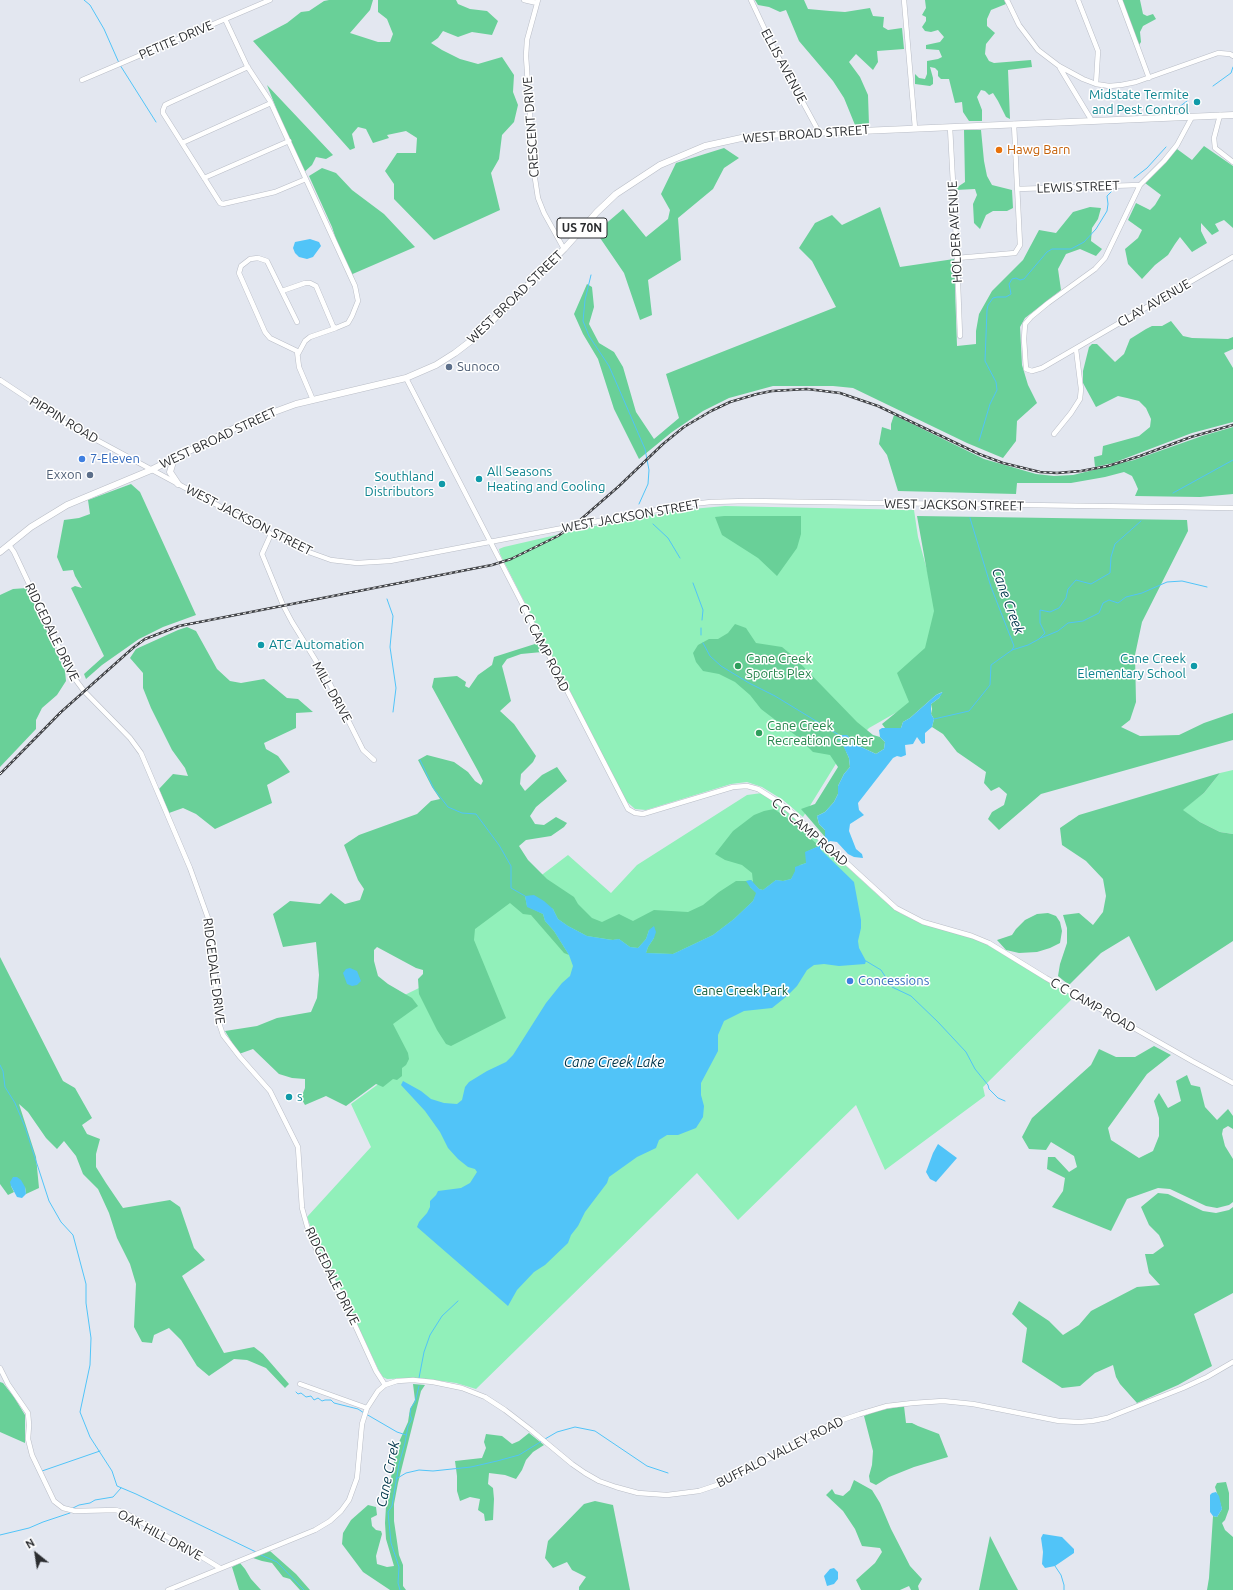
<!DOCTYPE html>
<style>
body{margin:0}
#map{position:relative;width:1233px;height:1590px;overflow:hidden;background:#e3e7f0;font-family:Ubuntu,sans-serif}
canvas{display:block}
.north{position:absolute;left:16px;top:1534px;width:40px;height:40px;-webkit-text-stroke:3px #fff;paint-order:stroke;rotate:330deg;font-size:11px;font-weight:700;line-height:16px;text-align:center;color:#2b2d30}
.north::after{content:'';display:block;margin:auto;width:14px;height:18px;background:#2b2d30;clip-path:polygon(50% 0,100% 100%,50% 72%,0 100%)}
</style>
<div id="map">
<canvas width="1233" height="1590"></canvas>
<div class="north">N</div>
</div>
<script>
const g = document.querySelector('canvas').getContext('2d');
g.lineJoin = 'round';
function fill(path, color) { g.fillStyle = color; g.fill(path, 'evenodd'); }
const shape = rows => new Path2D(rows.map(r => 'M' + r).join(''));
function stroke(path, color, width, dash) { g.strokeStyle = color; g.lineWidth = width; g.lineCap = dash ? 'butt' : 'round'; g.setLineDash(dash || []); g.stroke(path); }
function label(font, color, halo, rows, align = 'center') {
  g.font = font + ' Ubuntu,sans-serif'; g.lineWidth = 3; g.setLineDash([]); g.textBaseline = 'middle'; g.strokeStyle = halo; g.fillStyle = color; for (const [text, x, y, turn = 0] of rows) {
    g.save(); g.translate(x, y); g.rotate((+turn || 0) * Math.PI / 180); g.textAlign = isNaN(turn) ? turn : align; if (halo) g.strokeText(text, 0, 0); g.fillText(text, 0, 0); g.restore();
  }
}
const green = shape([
 [725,506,914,510,918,537,938,610,913,703,869,728,837,762,803,817,783,800,762,787,747,782,731,784,646,810,635,809,626,801,500,554,499,549,504,547,604,524,681,510],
 [1233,770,1233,834,1220,832,1200,822,1182,810,1204,793,1220,773],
 [762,793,781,806,881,898,900,913,923,924,981,941,1074,997,983,1087,985,1096,885,1170,856,1105,738,1220,697,1173,476,1389,456,1383,435,1380,416,1378,387,1379,383,1377,379,1371,341,1290,321,1254,307,1217,371,1147,351,1104,388,1077,382,1006,419,988,471,941,472,928,568,855,611,893,637,865,747,795]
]);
const forest = shape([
 [329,0,373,0,370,10,350,33,378,42,390,42,393,34,387,19,378,12,378,0,456,0,458,4,470,9,487,11,498,21,492,35,472,32,458,37,443,31,438,38,431,43,442,50,460,59,478,64,502,57,514,75,513,92,518,105,514,122,502,135,499,159,491,173,500,210,434,240,394,199,394,184,385,171,397,153,416,153,417,138,406,131,387,135,389,138,373,143,366,129,358,127,352,134,355,148,350,150,253,41,287,23,301,12,309,11,324,1],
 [755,0,804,0,808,9,830,11,845,12,870,8,873,16,884,17,883,27,888,30,902,28,904,49,877,51,878,62,873,70,856,54,849,62,860,77,868,95,869,125,855,125,844,98,833,81,799,41,786,10,780,12,769,7,758,5],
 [925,0,1004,0,1006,4,991,10,987,19,987,26,995,33,986,44,985,54,989,61,994,63,1031,60,1032,67,1008,70,1010,119,1006,117,998,101,993,93,989,95,985,91,981,90,977,97,982,110,982,121,969,121,963,112,962,102,955,103,949,79,941,79,938,76,938,71,935,68,930,67,933,78,933,84,930,86,915,84,915,74,919,78,925,79,927,74,927,61,938,59,942,57,939,50,926,49,926,45,940,42,944,37,938,30,931,32,925,31,922,27,926,21,926,17,922,15,926,8],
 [1122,0,1140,0,1143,14,1147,16,1153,14,1156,19,1143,26,1140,32,1141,42,1139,45],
 [267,85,333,155,326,159,316,157,312,165,302,174],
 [964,130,981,130,984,161,987,176,992,185,1012,190,1013,208,1007,211,993,211,986,215,980,229,974,223,973,204,977,195,975,189,956,190,956,188,965,182],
 [1204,146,1233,166,1233,228,1224,220,1215,224,1219,231,1212,235,1201,223,1201,231,1207,243,1192,252,1180,237,1175,244,1168,255,1155,265,1142,279,1128,264,1125,249,1138,238,1142,230,1128,220,1136,203,1150,210,1155,205,1161,195,1145,183,1177,149,1192,160],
 [724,148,739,158,724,168,713,189,678,218,681,260,648,280,652,315,640,320,624,273,596,232,623,209,646,237,668,219,670,210,661,194,676,163],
 [322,168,336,173,352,190,384,214,415,247,348,276,332,227,309,176],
 [880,207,900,267,954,259,957,346,976,344,976,331,979,314,992,291,1023,260,1039,230,1056,233,1073,212,1090,207,1101,208,1098,219,1092,228,1091,241,1102,249,1096,256,1080,249,1066,254,1058,269,1061,290,1025,318,1020,327,1022,365,1028,385,1037,403,1017,421,1016,441,1003,458,967,443,853,388,833,386,773,386,729,398,703,411,672,432,639,459,614,409,598,359,583,334,574,314,587,284,592,287,594,307,589,324,599,343,614,352,623,367,636,412,654,439,679,418,666,374,836,307,812,261,799,248,815,223,832,215,842,225],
 [1171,321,1183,336,1192,338,1228,339,1233,337,1233,349,1224,353,1233,368,1233,422,1192,433,1113,463,1095,467,1094,457,1102,455,1103,446,1139,436,1150,427,1151,419,1146,408,1139,401,1127,398,1118,396,1096,407,1083,383,1083,371,1089,347,1092,344,1097,344,1115,362,1124,354,1130,339,1146,329,1152,326,1162,326],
 [894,415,984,459,1036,474,1054,476,1073,475,1134,460,1202,436,1233,427,1233,494,1200,497,1135,496,1138,489,1135,482,1132,476,1124,472,1105,477,1071,483,1017,483,1016,494,898,491,887,455,879,444,882,427,891,430,891,424],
 [131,484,140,492,196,615,163,627,139,639,102,665,86,679,84,674,104,656,71,588,75,586,82,588,75,576,73,570,63,571,57,557,64,520,79,518,90,514,88,500],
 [724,516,801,516,801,534,797,548,777,576,758,558,722,535,715,517],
 [917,516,1187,520,1188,531,1142,622,1135,655,1136,702,1130,720,1121,727,1140,736,1179,735,1204,723,1233,713,1233,740,1041,794,999,830,988,819,992,812,1004,805,1007,794,999,787,991,791,984,783,986,772,957,752,943,734,932,727,934,719,931,714,932,709,931,704,939,698,942,692,936,695,910,718,903,722,901,728,885,728,882,724,909,702,897,673,925,648,934,611],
 [27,588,65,671,66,681,57,695,42,708,36,720,36,729,0,767,0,595,13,589],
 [735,624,746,628,756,643,782,647,794,657,857,722,873,735,880,737,885,742,884,749,876,754,859,746,847,735,841,740,849,758,850,767,844,774,838,786,838,794,834,802,825,812,817,816,819,824,825,830,825,837,801,809,815,804,838,767,830,755,813,752,799,738,761,709,750,695,735,682,719,674,703,671,696,662,693,653,698,645,709,639,718,639,728,633],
 [187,627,196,631,217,669,230,681,241,683,264,679,287,698,298,699,313,712,296,713,296,728,264,743,266,749,278,756,290,772,267,785,272,803,215,829,196,814,183,808,169,813,159,789,173,774,188,776,185,768,172,750,151,708,143,688,143,673,130,658,136,649,178,630],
 [538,643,542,652,521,654,507,659,502,666,511,701,500,711,514,724,536,756,533,762,521,774,520,784,525,791,542,775,557,767,567,781,536,807,530,816,535,824,544,825,556,817,567,823,564,827,551,836,526,840,519,846,528,860,547,879,574,897,578,904,592,918,602,922,619,914,633,921,654,910,688,912,703,905,719,892,736,881,746,881,751,880,753,882,752,873,742,865,725,860,715,854,733,831,754,815,764,811,774,809,793,822,819,846,806,852,806,863,800,865,791,879,783,881,776,880,763,890,759,889,754,884,750,887,757,893,753,901,734,919,713,935,673,954,646,953,648,947,654,938,649,930,646,939,638,948,630,947,619,939,613,940,587,936,568,926,558,919,553,909,525,896,527,906,543,914,545,921,554,931,569,955,564,953,531,915,523,914,510,903,475,929,474,940,506,1018,451,1046,446,1044,437,1030,419,994,418,979,423,974,423,970,416,968,377,947,374,950,374,961,378,976,388,984,412,998,418,1006,393,1024,408,1053,409,1059,406,1065,402,1068,402,1076,397,1080,393,1079,383,1087,376,1084,346,1106,326,1096,305,1105,301,1098,305,1088,305,1079,292,1078,279,1074,253,1049,239,1054,225,1031,257,1026,277,1018,311,1012,317,998,319,975,316,942,283,947,273,914,290,901,320,904,331,893,345,904,360,900,364,889,358,880,344,845,359,835,417,814,431,801,440,799,432,787,418,760,427,755,454,762,468,772,475,781,481,785,483,781,478,771,432,687,434,678,457,676,466,682,465,686,469,688,478,675,492,665,494,657],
 [1220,773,1204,793,1183,810,1200,822,1220,832,1233,834,1233,941,1156,991,1129,936,1101,953,1069,985,1058,976,1060,964,1067,943,1067,928,1063,915,1079,913,1093,925,1103,912,1106,896,1103,879,1086,861,1062,845,1060,828,1079,815],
 [1048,913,1056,916,1060,922,1062,931,1060,943,1050,948,1037,952,1019,953,1006,950,997,940,1012,935,1016,929,1025,920,1037,914],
 [0,957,63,1081,75,1088,92,1118,82,1125,87,1134,100,1139,96,1154,96,1167,106,1183,123,1208,170,1200,180,1207,194,1248,205,1260,182,1276,224,1353,254,1347,263,1354,289,1384,285,1388,266,1368,247,1360,234,1359,209,1376,197,1366,181,1340,169,1328,154,1335,152,1343,142,1342,134,1327,136,1284,130,1264,117,1238,109,1213,98,1189,83,1174,76,1156,64,1141,57,1149,46,1138,28,1112,19,1104,36,1157,39,1188,26,1194,25,1187,11,1186,14,1192,8,1195,0,1184],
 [1154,1046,1171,1055,1147,1074,1108,1128,1111,1140,1139,1158,1153,1151,1159,1136,1159,1118,1154,1101,1159,1093,1168,1108,1181,1101,1176,1081,1187,1075,1191,1085,1200,1087,1205,1107,1217,1120,1228,1109,1233,1116,1233,1129,1228,1126,1223,1129,1222,1134,1225,1146,1233,1159,1233,1202,1229,1205,1217,1208,1206,1206,1170,1189,1158,1188,1127,1199,1111,1231,1052,1207,1063,1191,1065,1178,1047,1169,1048,1157,1055,1157,1069,1172,1077,1167,1074,1156,1051,1142,1046,1150,1029,1149,1022,1137,1032,1118,1091,1065,1099,1049,1116,1057,1135,1057],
 [1158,1193,1168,1194,1203,1211,1216,1213,1229,1210,1233,1207,1233,1293,1194,1314,1212,1366,1178,1385,1137,1403,1120,1384,1116,1377,1113,1365,1095,1373,1080,1386,1062,1388,1022,1362,1027,1328,1012,1314,1019,1301,1049,1321,1063,1335,1079,1325,1091,1311,1137,1287,1160,1285,1149,1273,1145,1254,1153,1254,1164,1246,1159,1235,1149,1225,1141,1207],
 [0,1382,3,1383,14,1397,25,1415,25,1443,0,1432],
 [413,1384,425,1385,421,1391,398,1483,394,1504,394,1521,399,1555,403,1565,403,1586,406,1590,390,1590,363,1572,342,1544,343,1533,351,1520,368,1505,376,1507,377,1515,371,1518,372,1526,376,1530,381,1531,382,1534,376,1556,377,1564,387,1567,394,1566,386,1539,385,1523,386,1506,393,1466,399,1442,408,1422,410,1409,415,1400],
 [904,1406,906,1423,912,1423,918,1426,939,1434,948,1457,914,1467,889,1477,876,1485,870,1482,869,1476,872,1465,873,1451,864,1416,875,1411],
 [529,1433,544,1445,533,1452,526,1460,522,1470,516,1479,505,1475,489,1473,488,1484,493,1488,494,1499,493,1520,485,1521,484,1514,478,1510,480,1499,470,1497,460,1501,457,1491,457,1476,455,1461,482,1458,486,1448,484,1442,486,1434,502,1436,512,1444,519,1441],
 [854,1480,872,1490,880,1503,891,1529,910,1566,922,1579,918,1586,919,1590,911,1590,909,1586,900,1590,861,1590,856,1580,875,1563,882,1552,880,1548,862,1546,855,1529,843,1511,826,1495,832,1489,835,1494,843,1496,850,1490],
 [1226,1482,1229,1493,1229,1509,1225,1520,1222,1523,1225,1530,1233,1537,1233,1590,1207,1590,1209,1578,1213,1516,1217,1517,1222,1509,1215,1487,1217,1483],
 [595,1501,613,1505,630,1590,579,1590,579,1587,586,1577,572,1570,567,1562,553,1568,545,1558,548,1541,584,1504],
 [990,1536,1009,1573,1018,1590,979,1590],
 [270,1551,296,1574,310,1590,300,1590,290,1579,283,1577,272,1563,262,1561,253,1558],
 [240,1563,245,1569,251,1579,261,1590,239,1590,232,1567]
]);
const water = shape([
 [310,239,319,242,321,246,313,257,307,259,299,257,295,253,293,248,295,242],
 [943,692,939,698,931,704,931,714,934,719,932,727,925,733,925,743,922,744,917,737,913,744,905,745,906,755,901,757,897,756,893,758,858,803,859,810,864,815,850,824,849,831,856,849,862,854,863,858,854,857,848,854,837,842,830,841,824,845,821,850,854,882,861,920,861,928,858,941,859,948,866,961,865,964,839,966,824,964,814,965,807,970,797,986,787,996,772,1008,744,1011,724,1021,718,1035,718,1051,701,1083,701,1095,704,1106,703,1117,696,1128,678,1135,667,1135,659,1140,656,1148,637,1157,609,1177,607,1183,585,1212,578,1226,571,1235,568,1243,545,1265,534,1272,517,1290,508,1306,417,1227,419,1222,427,1213,430,1207,430,1201,436,1195,438,1191,461,1188,470,1183,477,1172,475,1169,468,1167,458,1159,448,1148,440,1132,425,1111,401,1085,403,1081,421,1091,431,1099,444,1103,457,1104,462,1100,465,1087,469,1082,487,1071,506,1062,513,1055,546,1003,562,983,570,976,573,966,569,955,554,931,545,921,543,914,527,907,525,896,534,895,544,901,553,909,558,919,568,926,587,936,612,940,619,939,630,947,638,948,646,939,649,930,654,926,656,932,654,938,648,947,646,953,673,954,713,935,734,919,753,901,756,893,750,887,746,881,751,880,759,889,763,890,776,880,783,881,791,879,795,871,795,867,806,863,805,852,819,846,825,837,825,830,819,824,817,816,825,812,834,802,838,794,838,786,844,774,850,767,849,758,841,741,838,739,839,735,847,735,859,746,876,754,884,749,885,742,880,737,879,730,882,728,901,728,903,722,910,718,936,695],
 [350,968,357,971,361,981,357,985,352,986,347,984,343,973,346,969],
 [938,1144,957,1158,936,1182,930,1179,926,1172,933,1153],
 [13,1177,17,1177,21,1180,25,1187,26,1194,22,1198,17,1197,11,1186,10,1182],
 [1216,1492,1219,1496,1222,1509,1217,1517,1213,1516,1210,1512,1210,1495,1212,1493],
 [1043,1534,1062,1537,1074,1549,1074,1553,1055,1566,1045,1568,1042,1564,1043,1552,1041,1538],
 [834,1568,838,1572,838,1579,834,1584,827,1586,824,1576,830,1569]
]);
const stream = shape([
 [84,0,90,5,104,29,119,63],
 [120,65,156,122],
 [1213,86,1231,73,1233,67],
 [1170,114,1187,101],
 [1134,178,1147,168,1166,147],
 [591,275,585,300,583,321,589,336,609,366,645,449,649,470,648,484,639,504],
 [979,441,990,404,997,390,996,382,985,361,987,310,988,305,993,298,997,297,1006,297,1011,294,1009,284,1012,279,1016,278,1020,280,1024,279,1047,252,1052,249,1071,249,1084,242,1096,229,1107,211,1108,204,1107,196,1112,191],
 [1173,493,1233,460],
 [653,524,668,538,680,558],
 [693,583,703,610,702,620],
 [387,599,393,616,390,647,396,688,393,712],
 [701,628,701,635],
 [1041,638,1058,631,1068,623,1083,621,1099,613,1103,603,1109,600,1118,603,1126,597,1142,593,1167,582,1182,581,1207,587],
 [703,643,710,656,721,666,749,683,775,696,839,735],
 [1012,650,1028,645,1039,639,1045,633,1040,623,1040,610,1050,612,1059,608,1066,598,1068,589,1076,580,1091,584,1110,573,1111,557,1115,544,1141,521],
 [934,719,969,711,990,685,991,665,1012,650,1014,646,991,587,970,518],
 [420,760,434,789,448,807,462,813,476,814,499,845,511,866,511,888,525,896],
 [866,961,881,970,892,987,911,996,938,1022,966,1052,975,1069,988,1085,989,1089,998,1098,1005,1101],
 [0,1065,3,1071,5,1087,15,1103,25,1127,49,1201,61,1222,73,1235,86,1284,86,1303,91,1338,90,1365,80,1412,90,1437,112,1471,117,1486,136,1494,256,1552],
 [419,1378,424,1352,430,1335,442,1316,458,1301],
 [296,1392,298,1394,301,1393,306,1397,311,1396,314,1400,318,1398,322,1401,325,1400,331,1400,334,1403,358,1409,364,1413],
 [366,1414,397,1432,406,1435],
 [545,1439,557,1432,575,1427,595,1431,647,1466,668,1473],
 [42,1471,100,1451],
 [396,1479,406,1473,419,1470,433,1471,471,1467,497,1461,519,1455,542,1441],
 [73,1508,79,1505,90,1503,95,1500,113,1497,121,1488],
 [0,1535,29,1528,43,1522,70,1513],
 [261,1555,277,1562,304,1590],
 [1055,1566,1061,1575,1064,1585,1064,1590],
 [400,1590,398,1583,399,1567,391,1543,388,1512,392,1506,399,1464,405,1443,408,1426,412,1419,410,1415,411,1408,415,1402,419,1386]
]);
const minor = shape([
 [524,0,537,3],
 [538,0,527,40,526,56,534,172,538,198,544,213,564,249],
 [751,0,774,49,819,132],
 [904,0,915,128],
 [1007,0,1019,25,1038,50,1059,66,1083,79,1096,84,1109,86,1121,85,1136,82,1218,53,1230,54,1233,56],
 [1078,0,1098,51,1096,84],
 [1120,0,1149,78],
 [225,19,247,66,270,101,355,286,358,301,352,316,348,323,336,328,333,326,316,286,310,283,305,283,282,291],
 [248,67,169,103,165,105,163,110,163,113,220,203,223,204,275,192,306,179],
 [1060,68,1092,121],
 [82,80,270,0],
 [1220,115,1214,138,1215,148,1233,162],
 [1192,117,1177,145,1164,161,1140,185,1105,258,1095,269,1048,303,1031,317,1025,324,1024,339,1026,369,1032,371,1042,368,1233,257],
 [950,127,957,258,960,336],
 [182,143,271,103],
 [204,178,289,141],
 [1017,189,1140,185],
 [957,258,1015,253,1020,245,1014,124],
 [297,322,267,261,258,258,250,259,241,266,239,273,265,332,270,338,297,351,299,367,313,400],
 [298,354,305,341,310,337,336,328],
 [406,378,628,809,635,813,643,814,733,787,747,786,758,789,777,801,790,811,896,908,923,922,972,936,989,943,1046,978,1192,1061,1233,1083],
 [0,380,65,423,271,534,306,551,331,560,357,563,390,561,683,505,711,502,747,501,1233,508],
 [1054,434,1071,413,1080,399,1081,389,1076,349],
 [271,534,262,554,283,605,292,622,329,682,363,750,374,760],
 [9,545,14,552,72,675,84,691,130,738,141,753,190,868,208,918,211,933,219,1023,223,1035,240,1057,270,1091,298,1147,302,1208,307,1226,316,1249,343,1299,376,1371,385,1385],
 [0,1368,8,1384,28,1413,29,1425,28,1439,32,1455,54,1501,63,1508,75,1511,116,1510,125,1513,182,1545,220,1568],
 [300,1384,367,1408],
 [168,1590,315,1530,330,1521,341,1511,349,1500,357,1478,362,1424,367,1408,378,1391,385,1385,397,1381,413,1380,433,1382,462,1388,485,1397,505,1410,531,1430,572,1464,585,1473,599,1481,616,1487,638,1493,667,1495,699,1491,714,1486,728,1481,833,1423,860,1414,887,1406,913,1403,943,1401,973,1404,1059,1421,1079,1422,1092,1421,1107,1418,1183,1388,1207,1377,1233,1362]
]);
const major = shape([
 [176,458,173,462,170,472,178,484],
 [0,552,31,527,67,505,151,470,247,422,296,404,406,378,436,365,455,353,476,337,564,249,597,212,616,194,660,165,705,146,746,137,768,135,1233,115]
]);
const rail = shape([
 [0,774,61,712,134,647,145,639,179,626,492,565,511,559,558,536,579,521,618,487,663,444,684,427,711,411,730,402,757,394,772,391,807,389,840,393,878,406,979,454,1003,463,1040,472,1057,473,1081,471,1108,466,1140,456,1191,437,1233,425]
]);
const markers = [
 [1197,102,4,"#0f9aa8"],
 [999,150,4,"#e8710a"],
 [449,367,4,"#5c6f8a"],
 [82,459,4,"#3f7fe0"],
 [90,475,4,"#5c6f8a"],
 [479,479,4,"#0f9aa8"],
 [442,484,4,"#0f9aa8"],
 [261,645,4,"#0f9aa8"],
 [738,666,4,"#2e9e5b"],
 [1194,666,4,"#0f9aa8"],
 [759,733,4,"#2e9e5b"],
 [850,981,4,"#3f7fe0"],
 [289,1097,4,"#0f9aa8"]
];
const shields = [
 [582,228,50]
];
const shieldNames = [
 ["US 70N",582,228]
];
const streetNames = [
 ["PETITE DRIVE",176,40,-23],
 ["ELLIS AVENUE",784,66,62],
 ["CRESCENT DRIVE",531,127,-94],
 ["WEST BROAD STREET",806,134,-4],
 ["LEWIS STREET",1078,187,-2],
 ["HOLDER AVENUE",955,232,-93],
 ["WEST BROAD STREET",515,297,-44],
 ["CLAY AVENUE",1154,303,-30],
 ["PIPPIN ROAD",64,420,31],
 ["WEST BROAD STREET",218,438,-25],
 ["WEST JACKSON STREET",954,505,1],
 ["WEST JACKSON STREET",631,516,-10],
 ["WEST JACKSON STREET",249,520,27],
 ["RIDGEDALE DRIVE",52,632,64],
 ["C C CAMP ROAD",544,648,63],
 ["MILL DRIVE",332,692,61],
 ["C C CAMP ROAD",810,832,41],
 ["RIDGEDALE DRIVE",214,971,83],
 ["C C CAMP ROAD",1093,1005,30],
 ["RIDGEDALE DRIVE",332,1276,64],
 ["BUFFALO VALLEY ROAD",780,1452,-27],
 ["OAK HILL DRIVE",160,1535,28]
];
const cultureNames = [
 ["Midstate Termite",1189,95],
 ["and Pest Control",1189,110],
 ["All Seasons",487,472,"left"],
 ["Heating and Cooling",487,487,"left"],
 ["Southland",434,477],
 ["Distributors",434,492],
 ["ATC Automation",269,645,"left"],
 ["Cane Creek",1186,659],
 ["Elementary School",1186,674],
 ["s",297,1097,"left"]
];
const foodNames = [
 ["Hawg Barn",1007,150]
];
const serviceNames = [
 ["Sunoco",457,367],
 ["Exxon",82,475,"right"]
];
const shopNames = [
 ["7-Eleven",90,459],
 ["Concessions",858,981]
];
const leisureNames = [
 ["Cane Creek",746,659],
 ["Sports Plex",746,674],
 ["Cane Creek",767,726],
 ["Recreation Center",767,741]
];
const parkNames = [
 ["Cane Creek Park",741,991]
];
const waterNames = [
 ["Cane Creek",1008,601,70],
 ["Cane Creek Lake",614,1062],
 ["Cane Crrek",388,1474,-78]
];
fill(green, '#91f0ba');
fill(forest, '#69d098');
fill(water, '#51c4f8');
stroke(stream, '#51c4f8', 1);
stroke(minor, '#b9bdc6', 5.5);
stroke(major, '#b9bdc6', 7);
stroke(minor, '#fff', 4.5);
stroke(major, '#fff', 6);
stroke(rail, '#404246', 2.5);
stroke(rail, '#fff', 1, [3]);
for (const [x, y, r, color] of markers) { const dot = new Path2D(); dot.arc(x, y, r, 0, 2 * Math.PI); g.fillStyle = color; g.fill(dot); stroke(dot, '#fff', 1.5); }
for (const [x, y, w] of shields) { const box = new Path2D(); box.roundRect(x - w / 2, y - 10, w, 20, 3); g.fillStyle = '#fff'; g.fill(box); stroke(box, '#2b2d30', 1); }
label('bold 12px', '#2b2d30', null, shieldNames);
label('13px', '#2b2d30', '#fff', streetNames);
label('13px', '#0d838f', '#fff', cultureNames, 'right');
label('13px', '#c56008', '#fff', foodNames, 'left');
label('13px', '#4e5e75', '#fff', serviceNames, 'left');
label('13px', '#366cbe', '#fff', shopNames, 'left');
label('13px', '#27864d', '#fff', leisureNames, 'left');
label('13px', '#14613d', '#fff', parkNames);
label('italic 14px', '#01364b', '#fff', waterNames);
</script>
